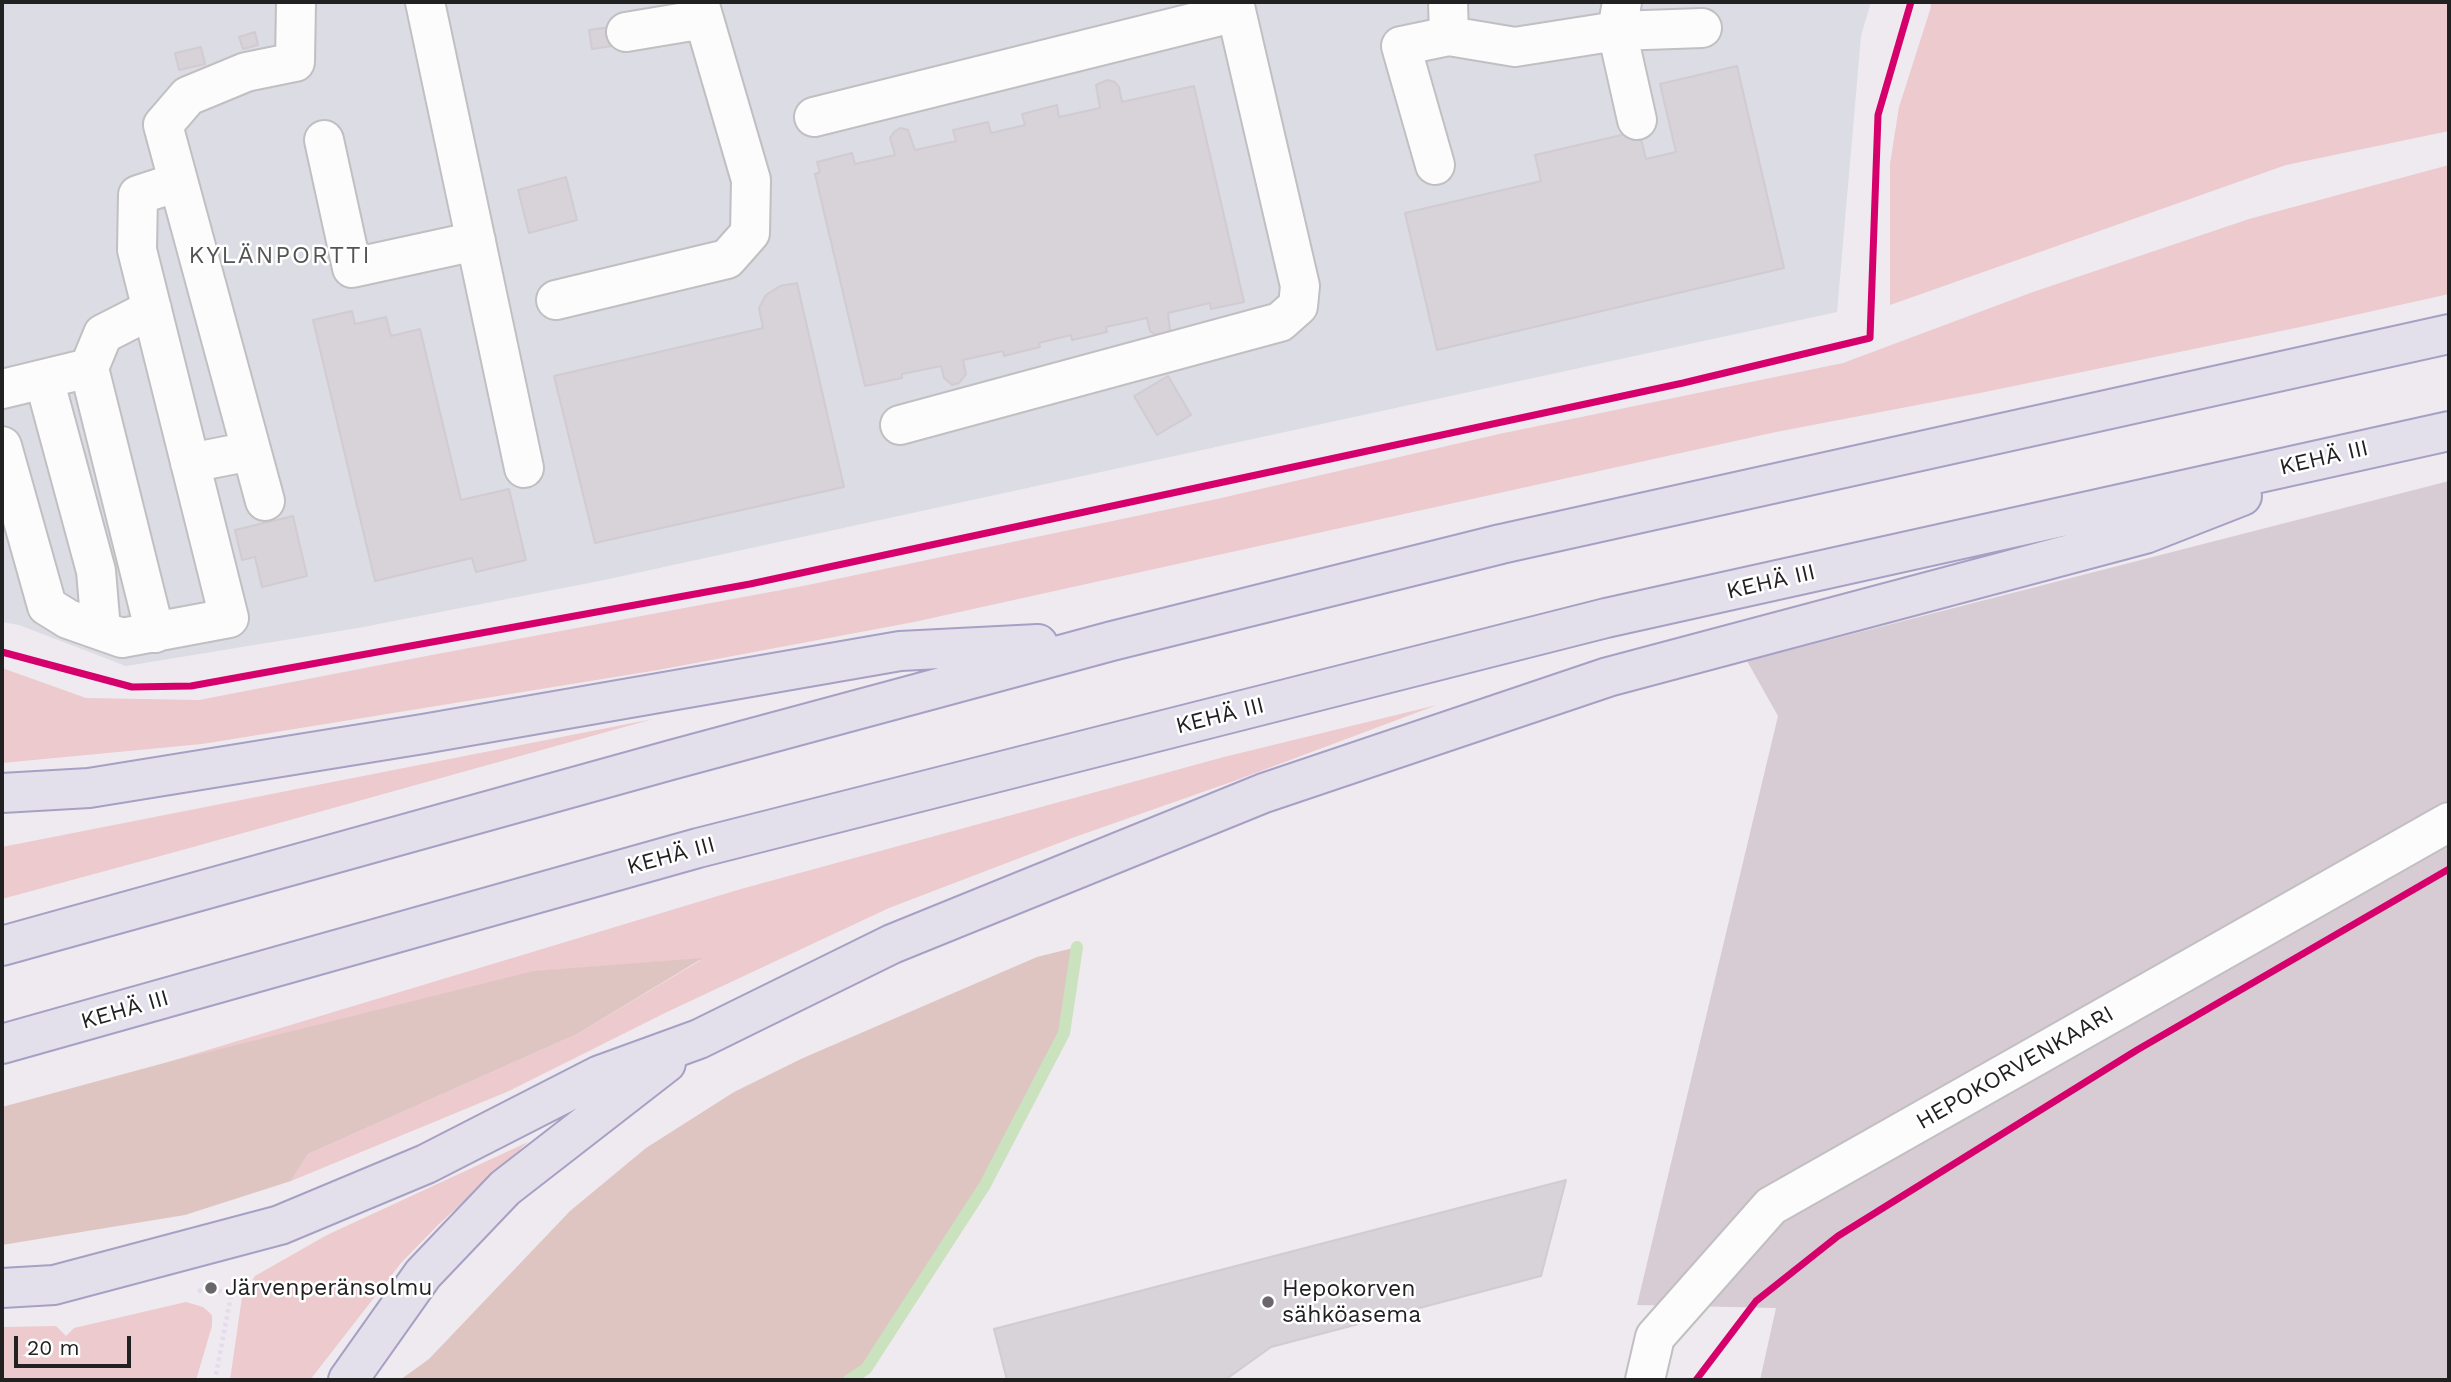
<!DOCTYPE html>
<meta charset="utf-8">
<style>
body{margin:0}
#map{position:relative;width:2451px;height:1382px;overflow:hidden;background:#efeaef;font-family:"Work Sans",sans-serif}
canvas{display:block}
.frame{position:absolute;inset:0;border:4px solid #212121;pointer-events:none}
.scale{position:absolute;left:14px;top:1336px;width:117px;height:32px;box-sizing:border-box;border:4px solid #212121;border-top:0;padding-left:9px;font-size:21px;line-height:24px;white-space:nowrap;color:#212121;-webkit-text-stroke:5px #fff;paint-order:stroke}
</style>
<div id="map">
<canvas width="2451" height="1382"></canvas>
<div class="frame"></div>
<div class="scale">20 m</div>
</div>
<script>
const g = document.querySelector('canvas').getContext('2d');
g.lineJoin = 'round';
function fill(path, color) { g.fillStyle = color; g.fill(path, 'evenodd'); }
const shape = rows => new Path2D(rows.map(r => 'M' + r).join(''));
function stroke(path, color, width, dash) { g.strokeStyle = color; g.lineWidth = width; g.lineCap = dash ? 'butt' : 'round'; g.setLineDash(dash || []); g.stroke(path); }
function label(font, color, halo, rows, align = 'center') {
  g.font = font + ' "Work Sans",sans-serif'; g.lineWidth = 5; g.setLineDash([]); g.textBaseline = 'middle'; g.strokeStyle = halo; g.fillStyle = color; for (const [text, x, y, turn = 0] of rows) {
    g.save(); g.translate(x, y); g.rotate((+turn || 0) * Math.PI / 180); g.textAlign = isNaN(turn) ? turn : align; if (halo) g.strokeText(text, 0, 0); g.fillText(text, 0, 0); g.restore();
  }
}
const industrial = shape([
 [2,2,1871,2,1861,36,1837,312,604,580,358,628,126,666,19,625,2,622]
]);
const construction = shape([
 [2449,481,2449,1380,1760,1380,1776,1308,1637,1305,1778,716,1747,661]
]);
const grass = shape([
 [1930,2,2449,2,2449,131,2286,165,1890,305,1890,164,1899,107,1931,7],
 [2449,165,2449,294,2310,325,1980,393,1776,432,914,622,658,670,202,744,2,763,2,668,86,698,199,700,437,654,808,585,1217,499,1499,434,1843,363,2033,292,2249,219],
 [1437,705,1234,781,1072,838,889,908,667,1012,509,1091,291,1181,308,1154,577,1034,701,960,168,1062,741,889,1224,757],
 [653,719,175,852,2,899,2,847],
 [528,1142,439,1224,401,1263,310,1380,230,1380,242,1297,255,1276,327,1235],
 [186,1302,203,1307,212,1315,212,1326,196,1380,2,1380,2,1327,56,1326,66,1336,74,1328]
]);
const forest = shape([
 [1077,947,1064,1033,985,1185,866,1369,849,1380,400,1380,429,1359,570,1211,646,1148,734,1092,803,1058,1037,957],
 [703,958,577,1034,308,1154,291,1181,185,1215,2,1245,2,1107,168,1062,534,971]
]);
const stream = shape([
 [849,1380,866,1369,985,1185,1064,1033,1077,947]
]);
const building = shape([
 [617,26,619,45,592,49,589,30,617,26],
 [255,32,258,45,243,49,239,37,255,32],
 [201,47,205,64,179,70,175,53,201,47],
 [1737,66,1784,268,1437,350,1405,213,1541,181,1535,155,1639,131,1646,159,1676,152,1660,84,1737,66],
 [1108,80,1115,82,1119,87,1122,102,1194,86,1244,302,1211,309,1210,303,1168,313,1170,331,1166,336,1159,337,1150,331,1147,318,1106,327,1107,332,1072,340,1071,335,1039,343,1040,347,1004,356,1003,351,963,360,966,374,959,383,952,385,944,378,941,366,902,374,902,378,865,386,815,174,820,172,817,162,852,153,855,164,895,155,890,138,894,132,900,128,908,130,915,150,956,141,953,130,988,122,991,133,1025,125,1022,114,1057,105,1059,117,1100,108,1096,85,1108,80],
 [566,177,577,220,529,233,518,190,566,177],
 [797,283,844,487,595,543,554,376,763,328,759,308,766,295,780,286,797,283],
 [352,311,355,324,386,317,391,336,420,329,461,500,509,489,526,560,476,572,472,558,375,581,313,320,352,311],
 [1168,376,1191,415,1157,435,1134,396,1168,376],
 [293,516,307,576,262,587,255,557,242,560,235,530,293,516],
 [1566,1180,1541,1276,1271,1347,1225,1380,1007,1380,994,1329,1566,1180]
]);
const path = shape([
 [198,1291,211,1288,231,1295,215,1380]
]);
const minor = shape([
 [425,2,524,468],
 [626,32,704,19,699,2],
 [1449,36,1515,47,1617,31,1622,2],
 [814,117,1236,12],
 [1637,120,1617,31,1702,28],
 [324,140,352,268,476,241],
 [1435,165,1401,46,1449,36,1448,2],
 [556,300,727,259,750,233,751,180,704,19],
 [89,368,155,633],
 [44,379,96,571,101,630],
 [2,389,89,368,103,334,152,309],
 [900,425,1280,322,1298,306,1300,286,1234,2],
 [2,446,47,606,68,619,122,638,229,618,137,250,138,195,178,182],
 [190,463,251,451],
 [265,501,163,125,188,96,246,72,295,62,296,2],
 [1645,1380,1655,1337,1771,1206,2449,822]
]);
const highway = shape([
 [2,793,89,788,423,734,900,651,1038,644],
 [2,946,671,760,1112,641,1501,544,2449,334],
 [2,1044,698,848,1606,618,2449,431],
 [2,1288,54,1285,280,1225,426,1164,600,1075,699,1039,892,944,1264,793,1608,677,2145,534,2242,496],
 [348,1380,423,1274,505,1188,666,1063]
]);
const cycleway = shape([
 [2,652,132,687,191,686,750,584,1683,383,1870,338,1878,115,1911,2],
 [1696,1380,1756,1301,1838,1236,2137,1050,2449,869]
]);
const markers = [
 [211,1288,7,"#696769"],
 [1268,1302,7,"#696769"]
];
const streetNames = [
 ["KEHÄ III",2324,458,-13],
 ["KEHÄ III",1771,582,-13],
 ["KEHÄ III",1220,716,-14],
 ["KEHÄ III",671,856,-15],
 ["KEHÄ III",125,1010,-16],
 ["HEPOKORVENKAARI",2015,1068,-30]
];
const poiNames = [
 ["Järvenperänsolmu",225,1288],
 ["Hepokorven",1282,1289],
 ["sähköasema",1282,1315]
];
const neighbourhoodNames = [
 ["KYLÄNPORTTI",280,256]
];
fill(industrial, '#dbdce4');
fill(construction, '#d8ccd4');
fill(grass, '#eccacd');
fill(forest, '#dec5c2');
stroke(stream, '#cae2be', 12);
fill(building, '#d7d3d8');
stroke(building, '#d2cbd2', 2);
stroke(minor, '#c1bfc1', 42);
stroke(highway, '#a6a0c4', 42);
stroke(path, '#e5dbec', 4.5, [3.5, 3.5]);
stroke(minor, '#fdfcfd', 38);
stroke(highway, '#e4e0eb', 38);
stroke(cycleway, '#d6006c', 7);
for (const [x, y, r, color] of markers) { const dot = new Path2D(); dot.arc(x, y, r, 0, 2 * Math.PI); g.fillStyle = color; g.fill(dot); stroke(dot, '#fff', 2.5); }
label('23px', '#212121', '#fff', streetNames);
label('23px', '#212121', '#fff', poiNames, 'left');
g.letterSpacing = '2px';
label('24px', '#545454', '#fff', neighbourhoodNames);
g.letterSpacing = '0px';
</script>
